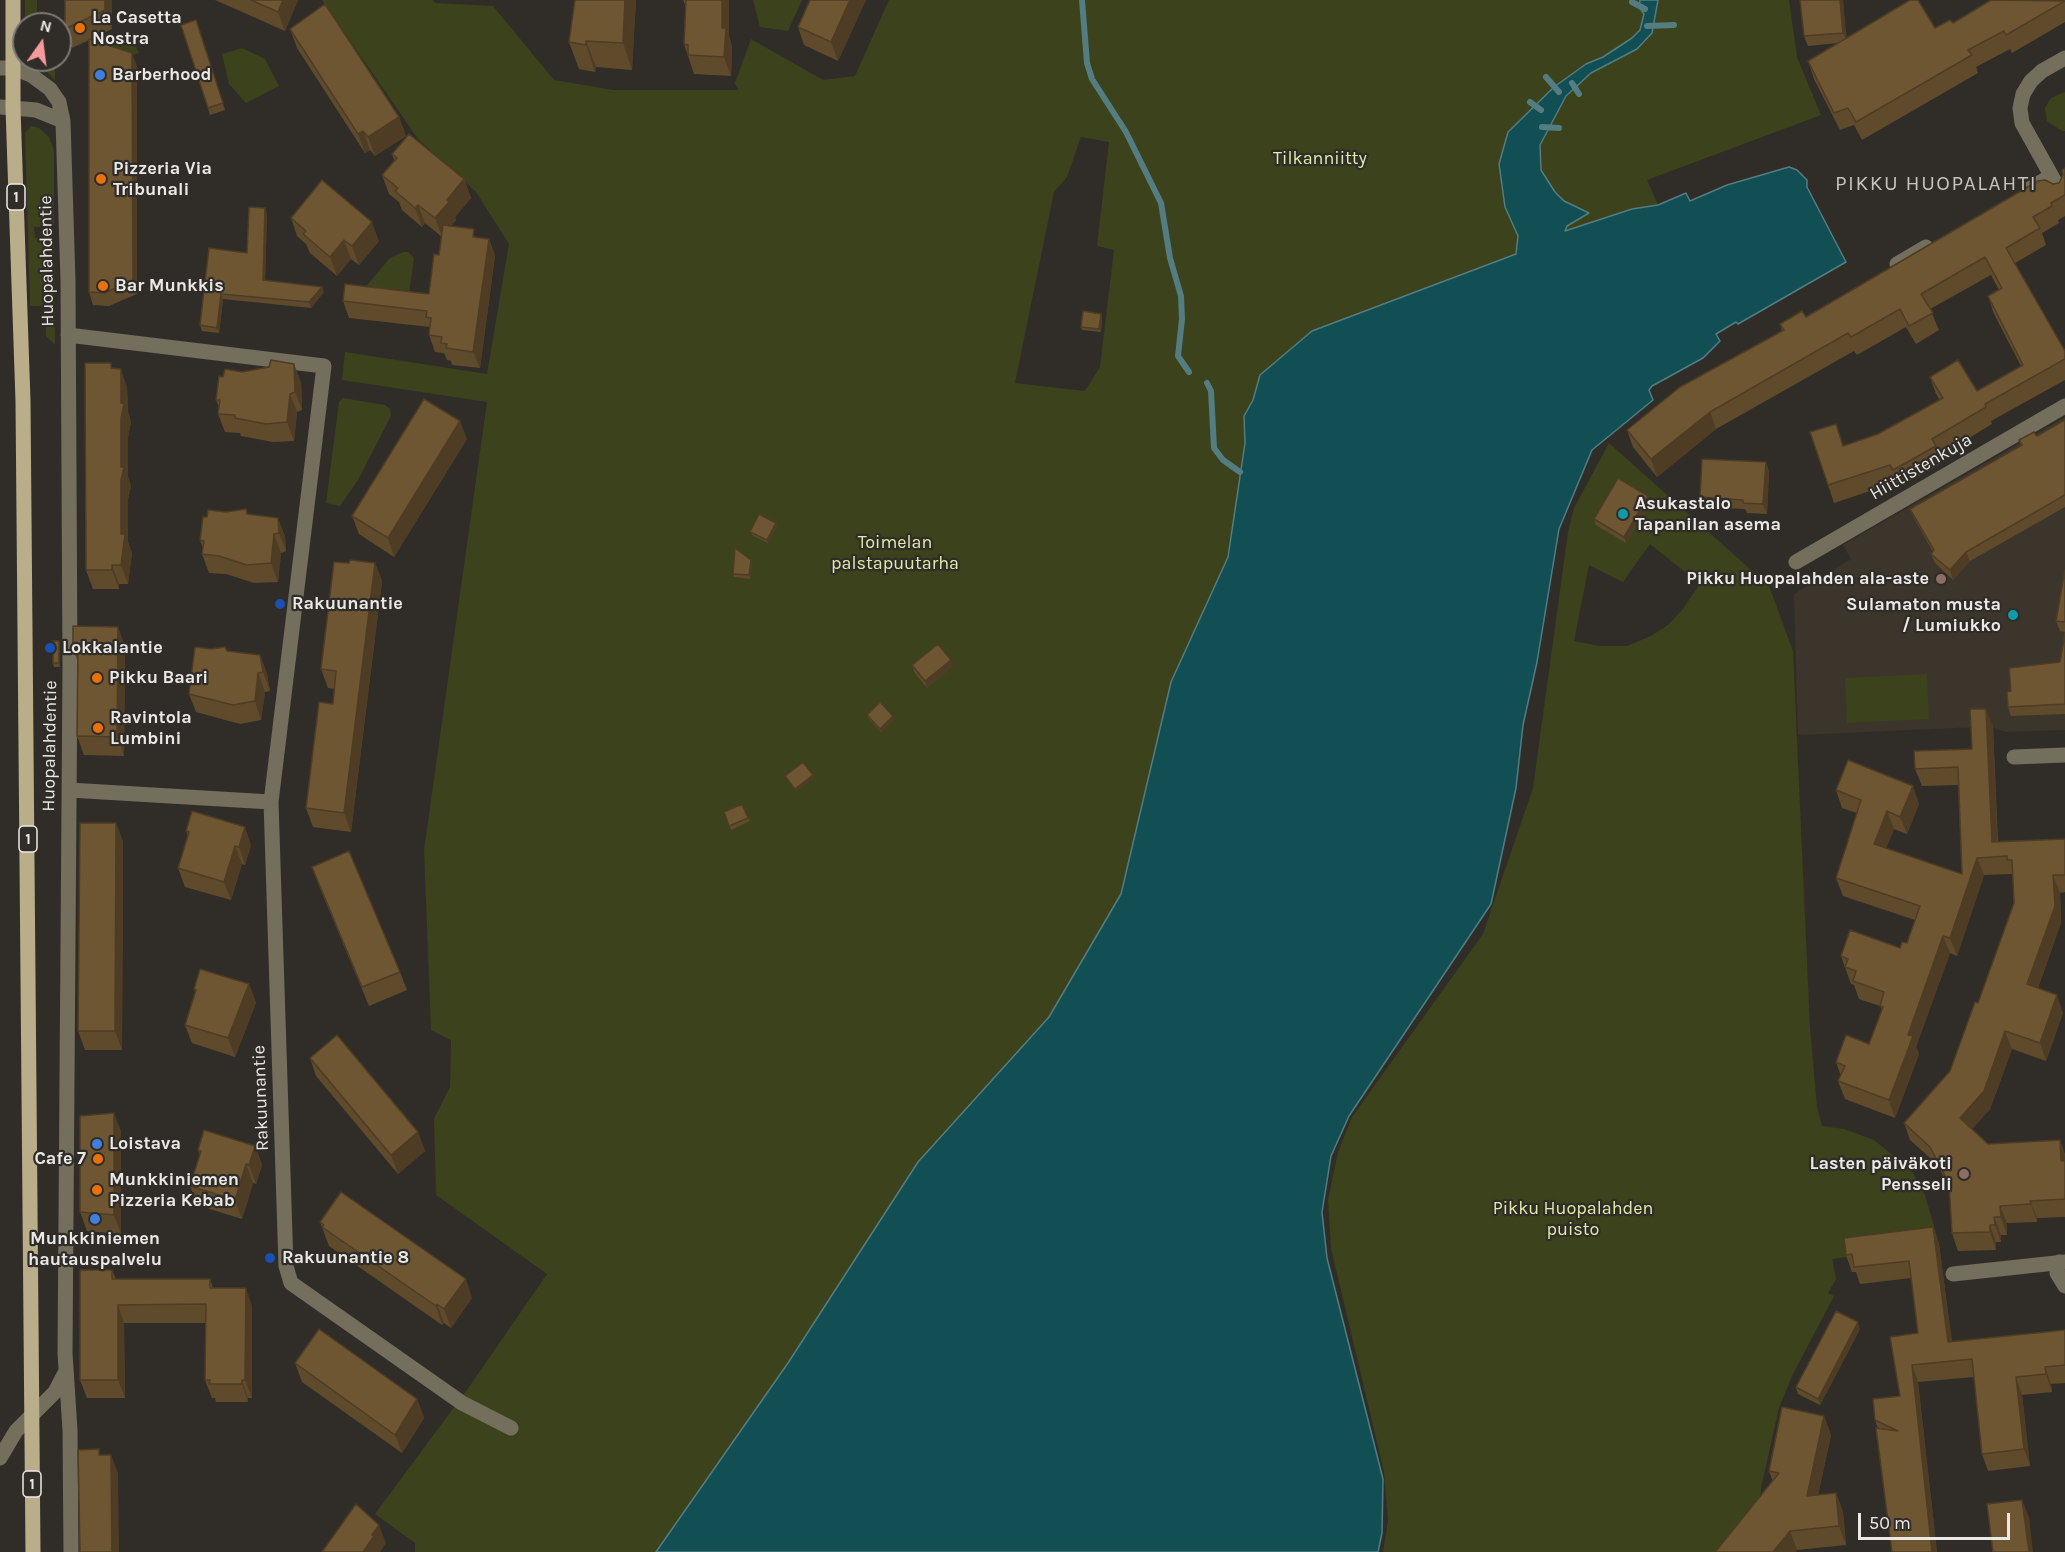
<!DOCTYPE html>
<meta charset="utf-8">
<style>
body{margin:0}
#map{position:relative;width:2065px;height:1552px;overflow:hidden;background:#302d29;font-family:Karla,sans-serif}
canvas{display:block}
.north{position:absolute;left:12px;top:12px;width:60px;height:60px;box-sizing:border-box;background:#302d29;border:2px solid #7b7875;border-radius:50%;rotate:14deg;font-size:16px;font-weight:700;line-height:24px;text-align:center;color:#ebe9e6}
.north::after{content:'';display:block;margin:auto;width:21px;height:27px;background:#f59b9e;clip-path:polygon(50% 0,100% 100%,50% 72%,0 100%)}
.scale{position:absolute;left:1858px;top:1513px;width:152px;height:27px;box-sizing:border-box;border:3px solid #ebe9e6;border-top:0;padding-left:8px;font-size:18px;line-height:21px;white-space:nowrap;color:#ebe9e6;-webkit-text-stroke:4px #302d29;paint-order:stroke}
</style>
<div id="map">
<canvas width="2065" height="1552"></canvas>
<div class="north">N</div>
<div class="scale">50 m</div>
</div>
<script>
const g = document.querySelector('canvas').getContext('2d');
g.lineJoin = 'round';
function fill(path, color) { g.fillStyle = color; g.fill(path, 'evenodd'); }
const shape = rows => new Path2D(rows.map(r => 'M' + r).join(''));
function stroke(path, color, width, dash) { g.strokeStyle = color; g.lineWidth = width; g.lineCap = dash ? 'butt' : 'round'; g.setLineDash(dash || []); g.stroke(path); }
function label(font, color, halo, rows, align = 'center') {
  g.font = font + ' Karla,sans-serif'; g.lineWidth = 4.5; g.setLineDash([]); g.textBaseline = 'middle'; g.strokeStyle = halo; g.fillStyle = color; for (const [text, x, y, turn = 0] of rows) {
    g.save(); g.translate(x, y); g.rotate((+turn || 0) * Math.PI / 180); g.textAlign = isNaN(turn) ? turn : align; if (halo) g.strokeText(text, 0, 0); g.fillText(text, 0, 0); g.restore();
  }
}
const built = shape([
 [2065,417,2065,730,2006,732,1992,727,1977,727,1798,735,1794,594,1851,559,1843,545]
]);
const green = shape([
 [25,0,37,0,37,24,25,24],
 [322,0,433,0,435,3,493,6,554,80,613,90,738,90,735,83,751,39,823,80,855,76,889,0,1640,0,1639,7,1644,14,1640,30,1632,38,1603,57,1586,64,1554,87,1520,120,1499,164,1505,207,1518,236,1516,254,1502,262,1491,290,1312,332,1260,375,1253,400,1244,416,1244,450,1302,523,811,1552,415,1552,415,1543,375,1514,469,1387,547,1274,436,1195,434,1119,450,1087,451,1040,431,1030,424,850,487,402,342,380,345,352,487,374,509,244,476,192,418,139],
 [1081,137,1109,142,1097,246,1114,250,1100,367,1085,391,1015,383,1054,192,1067,177],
 [753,0,802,0,788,31,760,27],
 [1658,0,1789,0,1797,57,1821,115,1647,180,1658,205,1632,209,1565,232,1567,226,1589,213,1564,201,1555,192,1541,170,1540,145,1566,96,1591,73,1637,49,1652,33],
 [128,30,139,53,130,56,103,47],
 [242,48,265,59,279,86,246,103,229,84,222,54],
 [35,60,47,60,55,69,55,80],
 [2065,92,2065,131,2062,131,2047,121,2045,108,2051,98],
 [31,126,39,128,49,137,54,150,54,227,34,227,35,238,54,237,55,345,46,336,45,306,30,306,25,133],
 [403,252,408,252,414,258,408,301,362,291,390,258],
 [343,398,385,405,390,409,391,416,358,480,340,506,326,503,339,402],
 [1609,443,1769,586,1793,651,1810,1028,1817,1107,1822,1126,1844,1129,1874,1140,1911,1170,1925,1195,1939,1244,1832,1259,1836,1279,1828,1293,1834,1296,1792,1376,1779,1408,1761,1488,1760,1507,1724,1552,1383,1552,1388,1521,1384,1472,1331,1248,1328,1200,1338,1152,1352,1117,1483,934,1533,788,1568,532,1574,508],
 [1650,544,1700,584,1682,610,1668,625,1651,636,1627,646,1600,646,1574,641,1589,565,1623,582],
 [1927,674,1929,719,1847,723,1845,678]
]);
const water = shape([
 [1640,0,1658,0,1652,33,1637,49,1591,73,1566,96,1540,145,1541,170,1555,192,1564,201,1589,213,1567,226,1565,231,1632,209,1658,205,1686,193,1690,201,1727,185,1789,167,1797,170,1807,180,1807,187,1846,262,1738,324,1736,322,1716,334,1720,341,1703,358,1652,386,1649,390,1653,400,1592,450,1559,529,1537,662,1523,725,1516,788,1491,904,1349,1116,1331,1156,1322,1212,1327,1258,1383,1479,1382,1533,1378,1552,656,1552,788,1363,918,1162,1049,1017,1121,894,1171,682,1228,557,1245,443,1244,416,1253,400,1260,375,1312,331,1516,254,1518,236,1505,207,1499,164,1508,132,1554,87,1586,64,1603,57,1632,38,1640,30,1644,14,1639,7,1640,0]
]);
const stream = shape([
 [1082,0,1087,63,1092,79,1126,132,1161,203,1170,258,1181,296,1182,319,1178,356,1189,372],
 [1632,2,1645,9],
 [1647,26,1674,25],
 [1546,77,1559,92],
 [1572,83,1579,94],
 [1530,102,1541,110],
 [1542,127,1559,128],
 [1207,383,1211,391,1214,448,1223,460,1240,472]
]);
const minor = shape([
 [0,68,13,68,31,75,50,89,59,102,63,121,68,281,70,667,65,1353,70,1430,71,1552],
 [0,107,36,110,63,121],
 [2056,184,2022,123,2020,108,2023,94,2031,81,2042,71,2065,58],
 [2028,190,2051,176],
 [1897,264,1926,247],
 [68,335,324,366,271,802,286,1266,291,1283,462,1403,511,1428],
 [1796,562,2065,406],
 [2014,757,2065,755],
 [69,790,271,802],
 [2059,1262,2057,1273,2065,1286],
 [1953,1274,2065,1262],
 [0,1458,16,1431,55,1392,66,1371]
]);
const major = shape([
 [13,0,13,108,23,401,33,1552]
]);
const wall = shape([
 [112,0,112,29,91,39,137,66,137,294,109,306,93,305,89,292,89,40,72,48,65,29],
 [215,0,298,0,285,31],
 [636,0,632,70,596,67,595,72,579,69,569,42],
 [683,0,729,0,729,36,732,47,731,76,694,74,684,44,686,7],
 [810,0,866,0,838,61,804,45,798,27],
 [1800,0,1843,0,1846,38,1935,28,1953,23,2065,0,2065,22,2012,53,2010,49,1976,67,1978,73,1862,140,1854,125,1840,130,1814,79,1808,61,1838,43,1808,46,1804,36],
 [196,20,225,110,210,115,181,25],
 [290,29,399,117,406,136,375,156,370,150,365,153,297,48],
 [392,154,464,179,471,198,455,217,456,220,451,226,477,237,489,239,495,256,480,368,452,365,451,361,447,360,444,353,435,352,429,335,430,327,349,318,343,301,429,294,439,255,442,237,425,223,422,227,402,210,399,202,389,194,382,175,394,160],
 [2065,168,2065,216,2058,220,2059,223,2042,233,2046,245,2015,263,2065,351,2065,380,1991,421,1992,424,1939,456,1942,463,1899,487,1897,482,1834,503,1828,485,1844,446,1878,434,1940,400,1936,394,1930,377,1977,391,2021,366,1994,314,1988,296,1999,290,1991,275,1930,309,1939,330,1916,344,1906,327,1857,355,1854,351,1716,429,1657,477,1633,447,1627,430,1782,331,1780,324,1806,317,2053,184,2059,183,2063,175],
 [267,213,265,280,324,292,311,308,223,299,219,333,202,331,200,325,247,253],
 [291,218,379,241,359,265,351,259,337,276,310,253,306,244,297,236],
 [1102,317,1101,332,1082,330,1081,327],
 [113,368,127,387,128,412,131,422,128,437,128,477,131,486,128,499,128,542,132,553,128,584,119,584,119,589,93,589,86,570],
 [301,382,302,410,297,412,294,441,273,442,241,436,240,433,225,432,218,414,219,407,216,400],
 [2065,420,2065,507,1970,561,1953,580,1935,563,1931,554,1933,552,1914,518,1910,509,2021,446,2019,440,2037,436],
 [467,439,394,557,359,534,352,516],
 [1766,462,1769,472,1767,514,1747,513,1745,509,1704,507,1700,497],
 [1651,503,1626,543,1596,525,1594,519],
 [248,514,278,518,285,537,286,551,281,553,278,582,254,583,226,574,209,573,202,554,203,548,200,540,207,517],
 [776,523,777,526,768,543,752,535,750,532],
 [751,560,752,563,750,579,734,577,733,574],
 [349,563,375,563,382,581,351,832,313,827,306,808,333,704,335,689,328,688,321,669],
 [2065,570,2065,632,2060,631,2056,621],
 [2065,633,2065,714,2011,716,2008,707,2011,691,2060,662],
 [60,644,60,667,54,667,53,663],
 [125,646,124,756,84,755,77,736,78,663,73,648],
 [227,651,260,655,267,674,270,691,265,692,261,720,240,724,196,712,189,694],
 [912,665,953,666,927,688,914,672],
 [867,715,895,719,881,732,868,718],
 [1993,727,1998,841,2065,839,2065,892,2060,893,2061,923,2038,988,2063,1013,2046,1061,2012,1049,1990,1109,1972,1129,1988,1144,2060,1140,2065,1155,2065,1217,2037,1218,2037,1222,2007,1223,2007,1235,2001,1235,2001,1242,1996,1242,1996,1250,1958,1251,1952,1233,1950,1189,1937,1164,1910,1140,1904,1123,1950,1071,1978,1003,2014,903,2013,876,2012,874,1984,875,1957,956,1950,953,1916,1047,1919,1054,1895,1118,1845,1099,1838,1081,1841,1076,1836,1062,1869,1044,1882,1010,1880,1006,1859,999,1854,985,1851,984,1841,956,1900,948,1907,943,1915,920,1843,896,1836,878,1857,813,1842,808,1836,790,1919,804,1907,834,1894,829,1886,848,1962,874,1958,785,1922,786,1915,769,1972,749],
 [724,812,748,818,750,821,731,830],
 [116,823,123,842,122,1050,85,1050,78,1031],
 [186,831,251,845,245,865,242,864,231,900,185,887,178,868,188,836],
 [312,867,400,972,407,990,369,1006,319,886],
 [249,984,256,1003,235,1057,192,1043,185,1025,195,993,194,989],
 [310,1058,418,1132,425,1151,398,1174,316,1076],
 [121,1131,121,1234,87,1231,80,1212],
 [255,1146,262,1165,256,1184,253,1183,242,1219,197,1205,190,1186,200,1155,198,1150],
 [320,1222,472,1298,451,1328,444,1323,442,1325,329,1246],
 [1933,1227,1939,1244,1952,1342,2065,1330,2065,1383,2051,1384,2052,1392,2022,1395,2030,1466,1988,1471,1982,1454,1974,1377,1918,1382,1937,1552,1892,1552,1878,1429,1875,1420,1900,1396,1918,1333,1911,1278,1860,1284,1856,1272,1852,1272,1846,1255],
 [112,1270,116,1279,210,1279,213,1288,252,1306,252,1398,248,1398,248,1402,216,1402,215,1398,212,1398,205,1380,206,1323,124,1323,125,1398,87,1398,80,1380],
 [1860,1329,1820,1405,1798,1394,1796,1387],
 [295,1363,417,1399,424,1418,402,1453,302,1382],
 [1824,1416,1831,1435,1818,1495,1836,1493,1843,1512,1846,1545,1797,1550,1795,1552,1716,1552,1773,1482,1769,1471]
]);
const shadedWall = shape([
 [105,0,112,0,112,29,105,10],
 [283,0,298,0,285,31,278,12],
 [625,0,636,0,632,70,623,43],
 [722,0,729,0,729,36,732,47,731,76,724,57,722,28],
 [850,0,866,0,838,61,831,42],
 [1840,0,1843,0,1847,42,1843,33],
 [586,41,596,67,595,72,586,45],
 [132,53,137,66,137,294,133,281],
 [399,117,406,136,375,156,368,137],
 [363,131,370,150,365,153,358,134],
 [464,179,471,198,455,217,456,220,442,237,435,218,447,200],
 [418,205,425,223,422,227,415,208],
 [265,208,267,213,265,285,263,280],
 [372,222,379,241,359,265,352,246],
 [489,239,495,256,480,368,473,352],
 [344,240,351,259,337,276,330,257],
 [322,287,324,292,311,308,309,302],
 [221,294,223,299,219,333,217,328],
 [1101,314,1102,317,1101,332,1099,329],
 [294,364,301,382,302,410,295,392],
 [121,369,127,387,128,412,131,422,128,437,128,477,131,486,128,499,128,542,132,553,128,584,121,565],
 [290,394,297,412,294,441,287,422],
 [1710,412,1716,429,1657,477,1651,459],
 [460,421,467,439,394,557,388,538],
 [1766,462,1769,472,1767,514,1763,504],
 [1648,496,1651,503,1626,543,1624,537],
 [278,518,285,537,286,551,279,533],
 [776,523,777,526,768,543,767,540],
 [274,534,281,553,278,582,271,563],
 [1966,552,1970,561,1953,580,1950,570],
 [751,560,752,563,750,579,749,575],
 [375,563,382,581,351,832,344,813],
 [112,565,119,584,119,589,112,570],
 [118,627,125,646,124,756,117,737],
 [59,641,60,644,60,667,59,663],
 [260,655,267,674,270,691,263,672],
 [951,660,953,666,927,688,925,681],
 [258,673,265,692,261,720,255,701],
 [1986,709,1993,727,1998,857,1992,842],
 [893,716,895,719,881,732,880,729],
 [813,775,814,778,796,792,795,789],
 [1913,786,1919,804,1907,834,1900,817],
 [1887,811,1894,829,1880,861,1874,844],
 [116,823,123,842,122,1050,115,1031],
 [245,827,251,845,245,865,239,847],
 [235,846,242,864,231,900,224,882],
 [1977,858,1984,875,1957,956,1950,938],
 [2053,875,2060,893,2061,923,2033,1001,2027,984],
 [1943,936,1950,953,1916,1047,1919,1054,1895,1118,1889,1100,1908,1035],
 [249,984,256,1003,235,1057,228,1038],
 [2057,995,2063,1013,2046,1061,2040,1043],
 [2005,1031,2012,1049,1990,1109,1966,1136,1960,1118],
 [114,1113,121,1131,121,1234,114,1215],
 [418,1132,425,1151,398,1174,391,1155],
 [2060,1140,2065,1155,2065,1174,2061,1161],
 [255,1146,262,1165,256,1184,249,1165],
 [246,1164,253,1183,242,1219,235,1200],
 [2030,1201,2037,1218,2037,1222],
 [2000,1206,2007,1223,2007,1235,2001,1217],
 [1994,1217,2001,1235,2001,1242,1995,1225],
 [1990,1225,1996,1242,1996,1250,1990,1232],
 [1933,1227,1939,1244,1954,1359,1948,1342],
 [466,1279,472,1298,451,1328,444,1309],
 [246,1288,252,1306,252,1398,245,1380],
 [437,1304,444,1323,442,1325,436,1306],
 [118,1305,124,1323,125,1398,118,1380],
 [1858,1322,1860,1329,1820,1405,1818,1399],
 [1912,1365,1918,1382,1937,1552,1932,1552],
 [2045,1367,2051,1384,2052,1392,2046,1374],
 [2016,1377,2022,1395,2030,1466,2024,1449],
 [242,1380,248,1398,248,1402,242,1384],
 [417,1399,424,1418,402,1453,395,1435],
 [1824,1416,1831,1435,1814,1515,1807,1496],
 [111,1455,118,1473,119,1552,112,1552],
 [1836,1493,1843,1512,1846,1545,1839,1526],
 [2022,1500,2029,1517,2033,1552,2029,1552],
 [379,1525,386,1543,380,1552,363,1552,372,1535],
 [1790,1531,1797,1550,1795,1552,1773,1552]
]);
const building = shape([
 [65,0,105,0,105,10,65,29,65,0],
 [251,0,283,0,278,12,251,0],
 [575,0,625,0,623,43,586,41,586,45,569,42,575,0],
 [686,0,722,0,722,28,726,28,724,57,688,55,688,45,684,44,686,0],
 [810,0,850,0,831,42,798,27,810,0],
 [1800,0,1840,0,1843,33,1804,36,1800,0],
 [1910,0,1918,0,1935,28,1950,20,1953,23,1991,0,2065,1,2006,35,2004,31,1968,50,1972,55,1856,122,1848,108,1834,113,1808,61,1910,0],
 [325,4,399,117,368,137,363,131,358,134,290,29,325,4],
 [196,20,223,103,208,108,181,25,196,20],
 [89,39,132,53,133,281,104,293,89,292,89,39],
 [409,134,464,179,447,200,449,202,435,218,418,205,415,208,395,191,398,188,382,175,397,158,392,154,409,134],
 [2065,168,2065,195,2051,203,2052,206,2033,217,2040,228,2006,248,2065,351,2065,359,1985,404,1986,407,1932,439,1936,446,1893,470,1890,465,1828,485,1810,432,1836,424,1843,446,1878,434,1943,398,1930,377,1958,360,1977,391,2023,365,1988,296,2002,288,1985,257,1921,294,1933,313,1909,326,1900,309,1851,337,1848,333,1710,412,1651,459,1627,430,1680,387,1784,330,1780,324,1802,311,1806,317,2038,181,2045,180,2053,184,2059,183,2063,175,2062,170,2065,168],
 [322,180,372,222,352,246,344,240,330,257,303,234,306,231,291,218,322,180],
 [249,207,265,208,263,280,322,287,309,302,221,294,217,328,200,325,209,248,247,253,249,207],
 [443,225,474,229,473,237,489,239,473,352,446,348,447,344,441,343,442,337,429,335,431,318,426,317,427,311,343,301,345,284,429,294,434,254,439,255,443,225],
 [1083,311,1101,314,1099,329,1081,327,1083,311],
 [271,360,294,364,295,392,290,394,287,422,266,424,235,418,235,415,218,414,220,400,216,400,219,376,223,377,225,369,242,372,269,367,271,360],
 [85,363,111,363,111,368,121,369,121,403,124,404,121,418,121,467,124,467,121,480,121,534,125,534,121,565,112,565,112,570,86,570,85,363],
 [424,399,460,421,388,538,352,516,424,399],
 [2065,420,2065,495,1966,552,1950,570,1931,554,1934,550,1910,509,2022,445,2019,440,2034,432,2037,436,2065,420],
 [1702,459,1766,462,1763,504,1743,503,1743,500,1700,497,1702,459],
 [1618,478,1648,496,1624,537,1594,519,1618,478],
 [246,509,247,514,278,518,279,533,274,534,271,563,247,565,219,556,202,554,204,541,200,540,203,517,207,517,208,510,226,512,246,509],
 [759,514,776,523,767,540,750,532,759,514],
 [735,548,751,560,749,575,733,574,735,548],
 [350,560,375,563,344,813,306,808,319,702,333,704,336,671,321,669,334,562,349,563,350,560],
 [2065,570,2065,622,2056,621,2065,570],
 [73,626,118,627,117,737,77,736,78,648,73,648,73,626],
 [2065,633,2065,704,2008,707,2007,692,2011,691,2009,668,2060,662,2065,633],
 [53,641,59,641,59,663,53,663,53,641],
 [938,644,951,660,925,681,912,665,938,644],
 [195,647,211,649,225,647,227,651,260,655,263,672,258,673,255,701,233,705,189,694,195,647],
 [880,702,893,716,880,729,867,715,880,702],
 [1970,709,1986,709,1992,842,2065,839,2065,875,2053,875,2055,906,2027,984,2057,995,2040,1043,2005,1031,1984,1091,1960,1118,1988,1144,2060,1140,2061,1161,2065,1161,2065,1199,2030,1201,2031,1204,2000,1206,2001,1217,1994,1217,1995,1225,1990,1225,1990,1232,1952,1233,1949,1183,1930,1147,1904,1123,1950,1071,1975,1002,1978,1003,2014,903,2012,860,2007,860,2007,856,1977,858,1950,938,1943,936,1908,1035,1913,1036,1889,1100,1838,1081,1845,1066,1836,1062,1846,1035,1869,1044,1883,1007,1880,1006,1884,992,1853,981,1856,971,1845,967,1848,959,1841,956,1850,930,1900,948,1902,942,1907,943,1920,906,1836,878,1861,800,1836,790,1848,760,1913,786,1900,817,1887,811,1874,844,1962,874,1958,767,1915,769,1914,751,1972,749,1970,709],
 [803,762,813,775,795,789,785,776,803,762],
 [742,804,748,818,729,826,724,812,742,804],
 [192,811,245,827,239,847,235,846,224,882,178,868,189,832,186,831,192,811],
 [80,823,116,823,115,1031,78,1031,80,823],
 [349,851,400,972,362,987,312,867,349,851],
 [200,969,249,984,228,1038,185,1025,196,990,194,989,200,969],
 [337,1035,418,1132,391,1155,310,1058,337,1035],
 [114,1113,114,1215,80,1212,80,1116,114,1113],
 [204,1130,255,1146,249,1165,246,1164,235,1200,190,1186,201,1151,198,1150,204,1130],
 [341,1192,466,1279,444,1309,437,1304,436,1306,322,1227,324,1225,320,1222,341,1192],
 [1933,1227,1948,1342,2065,1330,2065,1365,2045,1367,2046,1374,2016,1377,2024,1449,1982,1454,1972,1359,1912,1365,1932,1552,1892,1552,1876,1428,1898,1431,1875,1420,1873,1399,1900,1396,1890,1337,1918,1333,1909,1261,1854,1267,1852,1254,1846,1255,1844,1238,1933,1227],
 [80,1270,112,1270,112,1279,210,1279,210,1288,246,1288,245,1380,242,1380,242,1384,209,1384,210,1380,205,1380,206,1304,118,1305,118,1380,80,1380,80,1270],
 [1836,1311,1858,1322,1818,1399,1796,1387,1836,1311],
 [319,1329,417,1399,395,1435,295,1363,319,1329],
 [1782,1407,1824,1416,1807,1496,1836,1493,1839,1526,1790,1531,1773,1552,1717,1552,1716,1551,1779,1473,1769,1471,1782,1407],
 [99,1449,99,1455,111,1455,112,1552,80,1552,78,1450,99,1449],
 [2022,1500,2029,1552,1993,1552,1987,1504,2022,1500],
 [356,1504,379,1525,372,1535,374,1536,363,1552,322,1552,356,1504]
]);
const markers = [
 [80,28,6,"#e8710a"],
 [100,75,6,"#3f7fe0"],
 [101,179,6,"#e8710a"],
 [103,286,6,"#e8710a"],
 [1623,514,6,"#0f9aa8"],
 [1941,579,6,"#8d6e63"],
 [280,604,6,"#1a4fb4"],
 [2013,615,6,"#0f9aa8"],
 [50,648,6,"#1a4fb4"],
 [97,678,6,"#e8710a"],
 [98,728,6,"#e8710a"],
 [97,1144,6,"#3f7fe0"],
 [98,1159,6,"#e8710a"],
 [1964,1174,6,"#8d6e63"],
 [97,1190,6,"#e8710a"],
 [95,1219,6,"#3f7fe0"],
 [270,1258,6,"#1a4fb4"]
];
const shields = [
 [16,197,18],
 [28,839,18],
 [32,1484,18]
];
const shieldNames = [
 ["1",16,197],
 ["1",28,839],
 ["1",32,1484]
];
const poiNames = [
 ["La Casetta",92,18],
 ["Nostra",92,39],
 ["Barberhood",112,75],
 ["Pizzeria Via",113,169],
 ["Tribunali",113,190],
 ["Bar Munkkis",115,286],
 ["Asukastalo",1635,504],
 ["Tapanilan asema",1635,525],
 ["Pikku Huopalahden ala-aste",1929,579,"right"],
 ["Rakuunantie",292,604],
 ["Sulamaton musta",2001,605,"right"],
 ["/ Lumiukko",2001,626,"right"],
 ["Lokkalantie",62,648],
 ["Pikku Baari",109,678],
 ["Ravintola",110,718],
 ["Lumbini",110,739],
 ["Loistava",109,1144],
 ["Cafe 7",86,1159,"right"],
 ["Lasten päiväkoti",1952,1164,"right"],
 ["Pensseli",1952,1185,"right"],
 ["Munkkiniemen",109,1180],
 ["Pizzeria Kebab",109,1201],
 ["Munkkiniemen",95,1239,"center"],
 ["hautauspalvelu",95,1260,"center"],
 ["Rakuunantie 8",282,1258]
];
const parkNames = [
 ["Tilkanniitty",1320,159],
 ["Toimelan",895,543],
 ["palstapuutarha",895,564],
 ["Pikku Huopalahden",1573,1209],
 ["puisto",1573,1230]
];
const streetNames = [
 ["Huopalahdentie",47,261,-91],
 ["Hiittistenkuja",1921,467,-30],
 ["Huopalahdentie",50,746,-89],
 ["Rakuunantie",261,1098,-92]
];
const quarterNames = [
 ["PIKKU HUOPALAHTI",1936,184]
];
fill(built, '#3c352c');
fill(green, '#3c421c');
fill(water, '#124f55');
stroke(water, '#537d80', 1.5);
stroke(stream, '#537d80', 6);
stroke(minor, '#746e5d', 15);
stroke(major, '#baae8a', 15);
fill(wall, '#5f4a2c');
fill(shadedWall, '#4e3c24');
fill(building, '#6f5633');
stroke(building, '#4e3c24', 1.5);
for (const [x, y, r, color] of markers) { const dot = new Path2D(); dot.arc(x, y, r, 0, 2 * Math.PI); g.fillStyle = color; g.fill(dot); stroke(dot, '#302d29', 2); }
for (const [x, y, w] of shields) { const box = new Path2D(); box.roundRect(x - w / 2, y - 13, w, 26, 4.5); g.fillStyle = '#302d29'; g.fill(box); stroke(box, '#ebe9e6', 1.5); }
label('bold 16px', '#ebe9e6', null, shieldNames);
label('bold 18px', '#ebe9e6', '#302d29', poiNames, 'left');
label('18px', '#e0eba6', '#302d29', parkNames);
label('18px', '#ebe9e6', '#302d29', streetNames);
g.letterSpacing = '1.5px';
label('21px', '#c7c2bd', '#302d29', quarterNames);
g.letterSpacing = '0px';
</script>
